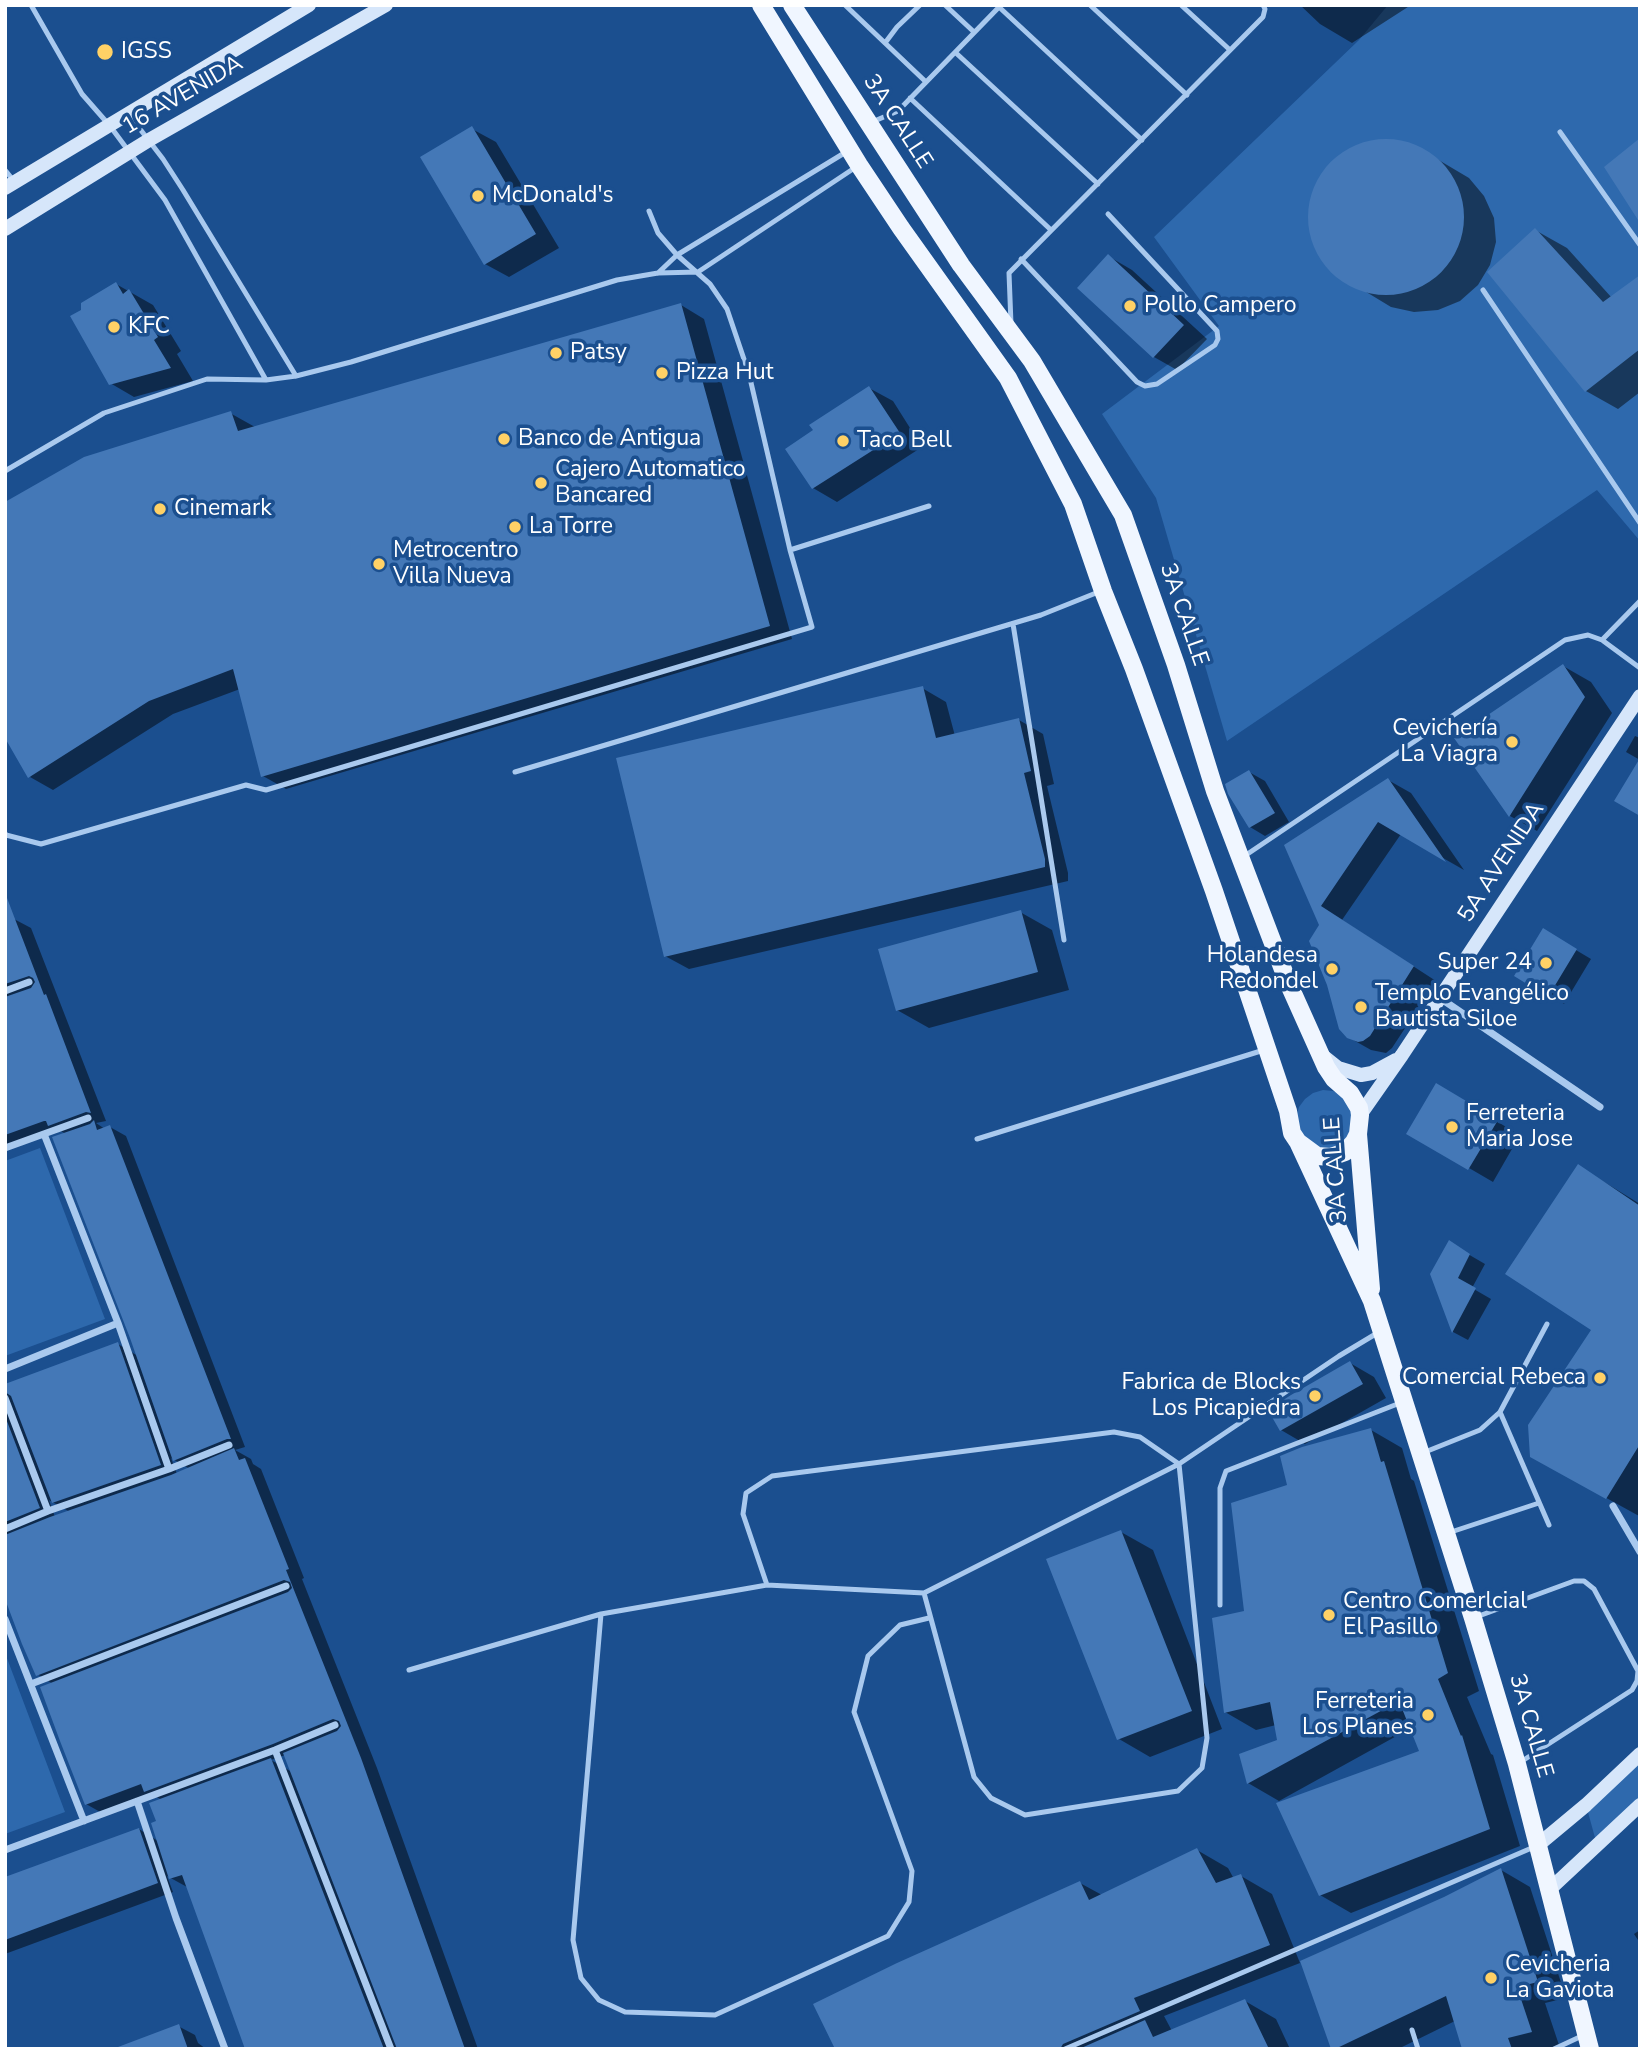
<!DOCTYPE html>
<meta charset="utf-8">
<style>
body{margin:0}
#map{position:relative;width:1645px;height:2054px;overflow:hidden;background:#1b4f8f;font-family:"Nunito Sans",sans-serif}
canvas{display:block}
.frame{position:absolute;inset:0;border:7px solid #fff;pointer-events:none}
</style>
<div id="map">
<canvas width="1645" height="2054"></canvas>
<div class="frame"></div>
</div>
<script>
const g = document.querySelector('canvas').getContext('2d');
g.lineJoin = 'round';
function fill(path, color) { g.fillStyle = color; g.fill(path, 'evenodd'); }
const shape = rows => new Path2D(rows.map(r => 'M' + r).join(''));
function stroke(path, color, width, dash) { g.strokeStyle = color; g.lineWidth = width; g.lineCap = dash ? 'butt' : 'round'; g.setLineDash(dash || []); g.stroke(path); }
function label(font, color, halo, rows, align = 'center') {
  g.font = font + ' "Nunito Sans",sans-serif'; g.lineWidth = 7; g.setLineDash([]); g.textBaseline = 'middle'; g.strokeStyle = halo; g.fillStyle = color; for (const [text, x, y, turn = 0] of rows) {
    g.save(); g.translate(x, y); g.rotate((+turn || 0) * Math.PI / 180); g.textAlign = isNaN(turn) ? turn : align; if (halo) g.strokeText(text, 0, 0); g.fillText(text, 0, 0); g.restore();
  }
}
const green = shape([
 [1388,5,1640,5,1640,541,1597,490,1227,741,1156,498,1102,414,1219,326,1154,237,1359,40],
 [1323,1090,1333,1091,1343,1095,1350,1101,1356,1129,1336,1149,1317,1149,1301,1137,1296,1117,1299,1107,1305,1099,1313,1093],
 [40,1148,105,1319,5,1356,5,1161],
 [5,1653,65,1812,5,1834],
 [1640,1754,1640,1805,1597,1845,1586,1805]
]);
const shadow = shape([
 [1300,5,1411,5,1352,43,1320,24],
 [472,129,496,142,559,248,509,277,485,264],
 [1389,141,1415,146,1469,178,1484,196,1494,218,1496,242,1490,265,1478,285,1460,301,1438,310,1414,312,1391,307,1335,273,1319,253,1310,227,1311,201,1321,176,1339,156,1362,144],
 [1535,230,1567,248,1612,298,1640,279,1640,392,1618,409,1586,391],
 [1108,256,1132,270,1207,339,1177,370,1154,357],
 [116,284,153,305,181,351,177,354,193,381,134,397,110,383],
 [681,305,704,319,792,639,286,789,263,776,240,689,173,714,53,790,30,777,230,413,255,427],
 [869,388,893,401,922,447,837,502,813,488,816,431],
 [1563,666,1591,682,1612,713,1537,831,1510,816],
 [922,688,946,702,955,736,1019,720,1043,734,1054,784,1047,786,1068,873,1068,881,689,969,665,956],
 [1635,736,1640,738,1640,760,1626,752],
 [1249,772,1265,781,1289,822,1265,836,1250,827],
 [1388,780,1411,793,1464,870,1401,834,1342,920,1436,981,1392,1048,1386,1053,1371,1050,1348,1037,1321,925,1286,846],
 [1020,912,1052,930,1069,990,929,1028,897,1010],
 [14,919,31,928,106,1121,96,1123,105,1129,110,1127,126,1136,245,1447,235,1450,251,1459,253,1464,261,1469,304,1578,302,1579,377,1768,478,2049,247,2049,187,1887,167,1876,173,1892,5,1954,5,1879,139,1829,158,1841,158,1822,162,1800,153,1795,102,1813,86,1804,53,1684,37,1674,5,1592,5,1386,118,1344,138,1356,66,1134,59,1130,5,1150,5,922],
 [171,1458,190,1469,177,1474],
 [49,1500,70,1512,55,1517],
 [285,1755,292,1772,271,1760],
 [1544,931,1591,959,1564,1004,1517,976],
 [1436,1086,1520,1135,1493,1182,1409,1133],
 [1578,1166,1640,1204,1639,1516,1563,1474,1594,1329],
 [1449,1243,1485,1264,1472,1288,1491,1299,1468,1340,1453,1332,1432,1275],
 [1350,1363,1374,1377,1386,1398,1305,1444,1281,1430],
 [1371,1430,1402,1448,1411,1479,1414,1481,1479,1691,1467,1697,1491,1754,1493,1755,1520,1846,1351,1913,1320,1895,1421,1752,1411,1728,1279,1801,1248,1783,1279,1741,1276,1725,1256,1730,1225,1712,1246,1613,1289,1486],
 [1121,1532,1153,1550,1222,1729,1150,1757,1119,1739],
 [1197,1850,1228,1868,1234,1879,1241,1876,1272,1894,1300,1963,1164,2016,1172,2031,1245,2001,1276,2019,1290,2049,837,2049,1080,1883,1102,1895],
 [1501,1870,1530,1887,1566,1998,1545,2003,1560,2048,1464,2049,1455,2021,1398,2049,1333,2049,1444,1899],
 [1640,1930,1640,1943,1634,1934],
 [178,2026,195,2035,198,2043,206,2049,118,2049]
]);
const building = shape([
 [472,126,536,234,484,265,420,157],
 [1640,138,1640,223,1604,167],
 '1308 217a78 78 0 1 1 156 0a78 78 0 1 1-156 0Z',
 [1535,228,1603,302,1640,275,1640,349,1585,392,1487,272],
 [1108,254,1184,325,1153,358,1077,288],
 [116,282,123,294,129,289,158,337,154,340,171,368,109,385,70,316,81,310,81,303],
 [681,303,770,626,261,777,233,669,149,701,28,778,5,738,5,502,84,457,231,411,238,431],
 [869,386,900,433,812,489,785,449,813,430,809,425],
 [1563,664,1585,697,1509,817,1454,738],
 [923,686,936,738,1019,718,1031,771,1024,773,1045,859,1045,867,664,957,616,758],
 [1640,758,1640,816,1614,801],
 [1249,770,1275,813,1249,828,1228,794,1225,784],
 [1388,778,1446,862,1378,822,1321,906,1414,966,1370,1036,1363,1041,1358,1042,1347,1038,1339,1029,1327,985,1309,941,1319,925,1284,845],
 [5,898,7,898,44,995,46,994,91,1113,86,1112,48,1126,46,1121,44,1121,5,1135,5,997,31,988,35,982,33,978,29,976,5,984],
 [1021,910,1038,972,896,1011,878,949],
 [1543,928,1577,949,1548,997,1514,976],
 [1436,1083,1498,1120,1468,1170,1406,1134],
 [94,1120,97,1130,110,1125,231,1439,227,1439,173,1461,130,1338,52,1137,90,1124],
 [1578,1164,1640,1206,1640,1444,1606,1499,1530,1457,1528,1425,1591,1330,1505,1274],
 [1449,1240,1470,1254,1458,1278,1476,1288,1452,1333,1430,1274],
 [118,1342,161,1465,52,1503,11,1396,5,1392,5,1384],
 [1350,1361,1363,1384,1280,1431,1268,1410,1291,1395],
 [5,1416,40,1508,5,1522],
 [1371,1428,1381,1462,1384,1461,1448,1673,1438,1679,1461,1736,1462,1735,1490,1829,1319,1896,1276,1803,1419,1751,1399,1701,1247,1784,1239,1754,1277,1740,1270,1702,1224,1713,1212,1618,1244,1611,1231,1503,1287,1485,1280,1456,1302,1447],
 [234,1448,239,1460,245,1458,289,1569,286,1570,361,1758,465,2049,397,2049,283,1753,337,1731,341,1726,339,1721,333,1719,273,1744,144,1792,141,1784,85,1805,60,1741,40,1687,288,1592,292,1588,290,1582,284,1580,36,1676,22,1644,5,1599,5,1535,50,1517,171,1475],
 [1121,1530,1192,1711,1117,1740,1046,1559],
 [271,1758,384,2049,245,2049,182,1875,169,1879,151,1823,156,1821,149,1803],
 [139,1828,158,1883,5,1940,5,1877],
 [1197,1848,1216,1883,1241,1874,1270,1945,1134,1998,1140,2011,1063,2044,1060,2049,835,2049,813,2004,897,1963,1080,1881,1089,1900],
 [1501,1868,1538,1982,1517,1987,1532,2032,1508,2038,1512,2049,1462,2049,1446,1996,1335,2049,1331,2049,1300,1961,1444,1897],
 [1245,1999,1269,2049,1079,2049,1145,2020,1153,2037],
 [179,2024,188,2049,119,2049,118,2047]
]);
const lane = shape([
 [31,5,82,94,110,126,165,200,266,380],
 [845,5,926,82],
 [945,5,974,32],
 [1090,5,1187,95],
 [1181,5,1230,50],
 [999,7,1142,140],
 [885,43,897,27,920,5],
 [956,53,1098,184],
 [910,98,1051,230],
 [130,116,163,159,183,190,296,376],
 [872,122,898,111,1001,5],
 [1560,132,1640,245],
 [5,170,13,180],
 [1021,259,1137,382,1145,386,1157,384,1215,345,1218,339,1217,331,1108,214],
 [658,273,677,255,846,152],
 [1483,290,1640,523],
 [1011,324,1009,273,1263,17,1265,9,1263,5],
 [5,471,104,413,207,379,266,380,296,376,351,362,617,280,658,273,698,272,856,167],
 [790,550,929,506],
 [1013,624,1064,940],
 [1602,640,1640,601],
 [515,772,1041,615,1101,591],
 [5,833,6,835,41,844,246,785,266,790,812,627,790,550,749,374,727,309,710,284,677,255,658,233,649,211],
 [1243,857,1565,640,1588,635,1602,640,1640,668],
 [977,1139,1264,1050],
 [1500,1412,1549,1525],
 [1425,1452,1480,1430,1500,1412,1547,1324],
 [1448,1533,1539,1503],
 [924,1593,974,1777,991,1798,1025,1815,1178,1791,1202,1768,1207,1738,1179,1464,1339,1356,1379,1332],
 [1220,1605,1220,1488,1226,1471,1400,1403],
 [601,1614,573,1940,581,1978,599,2000,625,2012,715,2015,888,1936,909,1902,912,1871,854,1712,868,1656,900,1625,929,1618],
 [1476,1617,1574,1581,1584,1581,1594,1589,1638,1671,1637,1681,1632,1690,1519,1763],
 [409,1670,601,1614,767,1585,924,1593,1179,1464,1140,1437,1114,1432,772,1476,746,1493,743,1514,767,1585],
 [1412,2030,1418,2049],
 [1065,2049,1534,1847],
 [1554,2049,1584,2035]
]);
const street = shape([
 [5,991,29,982],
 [1440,998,1600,1107],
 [44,1134,118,1323,169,1469],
 [5,1148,88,1118],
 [5,1369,118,1323],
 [5,1398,48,1511],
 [1613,1506,1640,1552],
 [5,1529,48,1511,169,1469,229,1445],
 [5,1619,84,1821],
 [31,1684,286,1586],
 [275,1750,391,2049],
 [137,1801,176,1918,225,2049],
 [5,1850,275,1750,335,1725]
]);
const secondary = shape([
 [5,188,309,5],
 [5,229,149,140,386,5],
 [1323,1056,1338,1068,1361,1075,1372,1073,1396,1060],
 [1360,1115,1402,1055,1640,696],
 [1538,1845,1586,1805,1640,1754],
 [1549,1890,1640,1805]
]);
const primary = shape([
 [761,5,859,165,901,228,1008,378,1073,504,1103,591,1134,669,1214,891,1288,1111,1292,1133,1298,1142,1372,1301,1473,1618,1517,1764,1590,2049],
 [792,5,961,265,1032,361,1123,515,1176,665,1215,791,1287,980,1326,1067,1334,1079,1350,1093,1359,1108,1360,1115,1358,1134,1371,1289],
 [1298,1142,1317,1156,1331,1157,1345,1152,1354,1142,1358,1134]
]);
const markers = [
 [105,52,9,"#ffd166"],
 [478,196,7,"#ffd166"],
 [1130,306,7,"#ffd166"],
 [114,327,7,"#ffd166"],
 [556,353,7,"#ffd166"],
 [662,373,7,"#ffd166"],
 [504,439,7,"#ffd166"],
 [843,441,7,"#ffd166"],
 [541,483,7,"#ffd166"],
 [160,509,7,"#ffd166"],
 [515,527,7,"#ffd166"],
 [379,564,7,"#ffd166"],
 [1512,742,7,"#ffd166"],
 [1546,963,7,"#ffd166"],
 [1332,969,7,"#ffd166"],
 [1361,1007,7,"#ffd166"],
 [1452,1127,7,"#ffd166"],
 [1600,1378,7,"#ffd166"],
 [1315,1396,7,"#ffd166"],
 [1329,1615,7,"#ffd166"],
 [1428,1715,7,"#ffd166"],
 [1491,1978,7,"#ffd166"]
];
const poiNames = [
 ["IGSS",121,52],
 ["McDonald's",492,196],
 ["Pollo Campero",1144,306],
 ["KFC",128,327],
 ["Patsy",570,353],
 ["Pizza Hut",676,373],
 ["Banco de Antigua",518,439],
 ["Taco Bell",857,441],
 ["Cajero Automatico",555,470],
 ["Bancared",555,496],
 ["Cinemark",174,509],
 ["La Torre",529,527],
 ["Metrocentro",393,551],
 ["Villa Nueva",393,577],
 ["Cevichería",1498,729,"right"],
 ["La Viagra",1498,755,"right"],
 ["Holandesa",1318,956,"right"],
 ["Redondel",1318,982,"right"],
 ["Super 24",1532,963,"right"],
 ["Templo Evangélico",1375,994],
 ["Bautista Siloe",1375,1020],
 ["Ferreteria",1466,1114],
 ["Maria Jose",1466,1140],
 ["Comercial Rebeca",1586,1378,"right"],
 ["Fabrica de Blocks",1301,1383,"right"],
 ["Los Picapiedra",1301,1409,"right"],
 ["Centro Comerlcial",1343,1602],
 ["El Pasillo",1343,1628],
 ["Ferreteria",1414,1702,"right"],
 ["Los Planes",1414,1728,"right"],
 ["Cevicheria",1505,1965],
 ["La Gaviota",1505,1991]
];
const streetNames = [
 ["16 AVENIDA",183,96,-30],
 ["3A CALLE",897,122,57],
 ["3A CALLE",1183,615,71],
 ["5A AVENIDA",1502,863,-57],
 ["3A CALLE",1337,1170,-94],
 ["3A CALLE",1530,1726,74]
];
fill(green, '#2e69ad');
fill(shadow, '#0007');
fill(building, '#4478b7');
stroke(lane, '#a9c9ee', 5);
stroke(street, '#a9c9ee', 7);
stroke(secondary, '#d6e6fa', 14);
stroke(primary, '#f0f6ff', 18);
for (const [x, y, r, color] of markers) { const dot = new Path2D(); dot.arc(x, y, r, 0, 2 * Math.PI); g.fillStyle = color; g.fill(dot); stroke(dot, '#1b4f8f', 2.5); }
label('23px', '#fff', '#1b4f8f', poiNames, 'left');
label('23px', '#fff', '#1b4f8f', streetNames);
</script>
